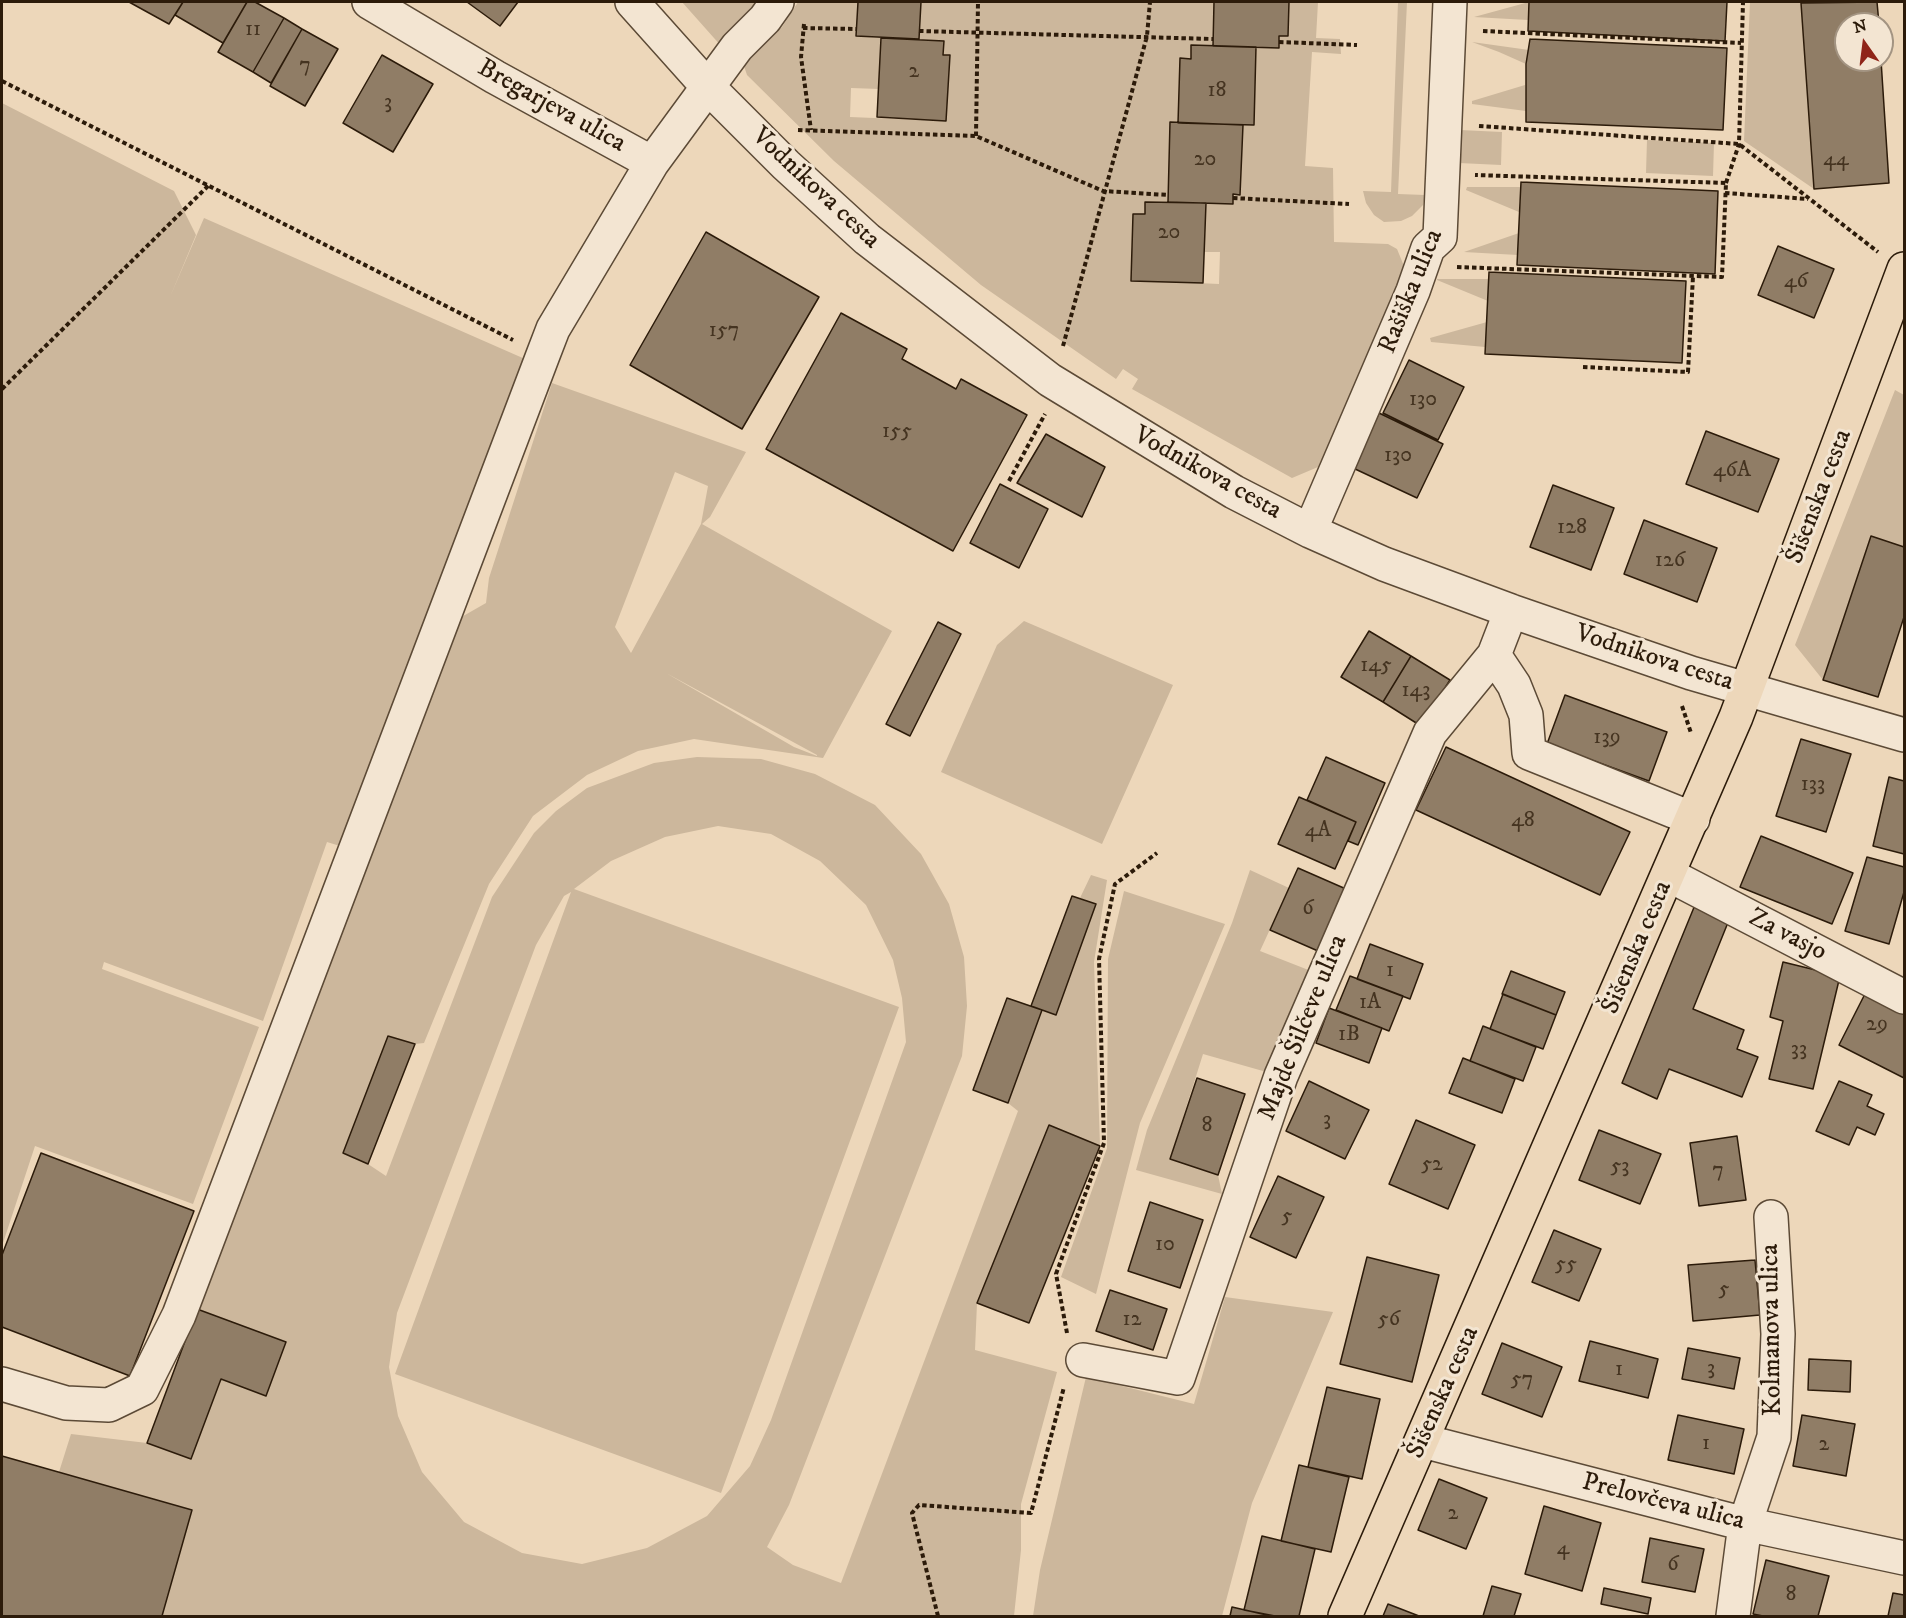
<!DOCTYPE html>
<meta charset="utf-8">
<style>
body{margin:0}
#map{position:relative;width:1906px;height:1618px;overflow:hidden;background:#edd7ba;font-family:"IM FELL DW Pica",serif}
canvas{display:block}
.frame{position:absolute;inset:0;border:3px solid #2c1b0a;pointer-events:none}
.north{position:absolute;left:1834px;top:12px;width:60px;height:60px;box-sizing:border-box;background:#f3e5d2;border:2px solid #a39482;border-radius:50%;rotate:346deg;font-size:16px;font-weight:700;line-height:24px;text-align:center;color:#2c1b0a}
.north::after{content:'';display:block;margin:auto;width:21px;height:27px;background:#8f2418;clip-path:polygon(50% 0,100% 100%,50% 72%,0 100%)}
</style>
<div id="map">
<canvas width="1906" height="1618"></canvas>
<div class="frame"></div>
<div class="north">N</div>
</div>
<script>
const g = document.querySelector('canvas').getContext('2d');
g.lineJoin = 'round';
function fill(path, color) { g.fillStyle = color; g.fill(path, 'evenodd'); }
const shape = rows => new Path2D(rows.map(r => 'M' + r).join(''));
function stroke(path, color, width, dash) { g.strokeStyle = color; g.lineWidth = width; g.lineCap = dash ? 'butt' : 'round'; g.setLineDash(dash || []); g.stroke(path); }
function label(font, color, halo, rows, align = 'center') {
  g.font = font + ' "IM FELL DW Pica",serif'; g.lineWidth = 6; g.setLineDash([]); g.textBaseline = 'middle'; g.strokeStyle = halo; g.fillStyle = color; for (const [text, x, y, turn = 0] of rows) {
    g.save(); g.translate(x, y); g.rotate((+turn || 0) * Math.PI / 180); g.textAlign = isNaN(turn) ? turn : align; if (halo) g.strokeText(text, 0, 0); g.fillText(text, 0, 0); g.restore();
  }
}
const green = shape([
 [682,2,764,2,722,47],
 [798,2,858,2,857,36,881,38,879,89,851,88,850,117,946,121,950,55,943,55,944,41,919,39,921,2,1214,2,1213,46,1191,45,1191,59,1181,58,1178,123,1170,123,1168,202,1146,202,1145,214,1133,214,1131,280,1219,284,1220,252,1204,252,1206,203,1240,194,1243,125,1254,125,1256,47,1279,48,1279,36,1288,36,1289,2,1318,2,1316,38,1340,39,1341,54,1312,52,1305,166,1333,168,1334,242,1388,244,1397,249,1406,271,1403,292,1318,467,1292,478,1132,389,1138,379,1123,369,1116,379,981,285,834,161,747,75,744,66,750,53,782,27],
 [1398,2,1407,2,1398,194,1425,195,1423,205,1412,216,1401,221,1384,222,1374,215,1366,203,1363,191,1391,192],
 [1529,2,1528,20,1474,17],
 [1750,2,1815,2,1801,3,1814,189,1744,141],
 [1472,42,1529,50,1526,64,1499,52],
 [1525,85,1526,111,1472,104,1472,101],
 [2,103,174,191,196,235,170,297,204,218,525,359,340,846,327,842,263,1021,104,962,102,969,259,1027,193,1204,35,1146,2,1246],
 [1460,130,1502,132,1501,165,1459,163],
 [1647,140,1714,143,1713,176,1646,173],
 [1467,187,1521,187,1519,212,1466,190],
 [1519,233,1518,255,1464,252],
 [1437,279,1489,279,1488,301,1437,280],
 [1487,322,1485,347,1431,342,1430,338],
 [552,383,746,452,710,517,702,524,892,631,823,758,694,739,638,751,587,775,533,816,489,884,424,1043,415,1044,388,1036,368,1164,386,1176,492,897,534,833,556,811,587,788,654,763,697,757,761,759,815,774,875,805,921,854,949,904,964,957,967,1006,962,1056,789,1505,767,1547,793,1565,841,1583,1018,1111,1008,1103,1042,1010,1095,904,1080,898,1091,875,1107,880,1094,962,1100,1146,1049,1126,977,1303,975,1350,1057,1372,1021,1504,1021,1550,1014,1616,162,1616,192,1510,59,1472,71,1434,147,1443,191,1459,221,1379,266,1396,286,1342,197,1309,451,623,486,603,489,578],
 [675,472,708,486,701,524,631,653,615,627],
 [666,673,817,755,817,756,794,747],
 [718,826,771,834,820,861,866,905,893,960,902,998,906,1042,771,1420,750,1466,707,1516,647,1548,582,1564,522,1553,464,1522,422,1472,398,1416,389,1367,397,1313,536,945,564,896,571,892,395,1374,721,1493,899,1007,574,889,611,861,665,837],
 [1895,390,1904,395,1904,547,1871,536,1823,680,1795,645],
 [1024,621,1173,685,1102,844,941,772,997,645],
 [1250,870,1289,888,1260,951,1311,971,1270,1073,1203,1054,1170,1159,1218,1175,1222,1194,1136,1170,1147,1130,1232,923],
 [1124,891,1225,924,1140,1123,1096,1294,1061,1277,1107,1148,1108,959],
 [1225,1297,1333,1312,1252,1503,1222,1616,1033,1616,1040,1570,1086,1377,1194,1404]
]);
const building = shape([
 [129,2,183,2,169,24,129,2],
 [183,2,247,2,223,43,175,15,183,2],
 [247,2,255,2,284,18,253,72,218,52,247,2],
 [467,2,518,2,500,26,467,2],
 [858,2,921,2,919,39,856,36,858,2],
 [1214,2,1289,2,1288,36,1279,36,1279,48,1213,46,1214,2],
 [1529,2,1727,2,1725,41,1528,31,1529,2],
 [1877,2,1879,24,1846,24,1846,60,1881,60,1889,183,1814,189,1801,3,1877,2],
 [284,18,302,29,271,83,253,72,284,18],
 [302,29,338,49,305,106,270,86,302,29],
 [881,38,944,41,943,55,950,55,946,121,877,117,881,38],
 [1530,39,1727,48,1723,130,1526,122,1526,64,1530,39],
 [1191,45,1256,47,1254,125,1178,123,1180,58,1191,59,1191,45],
 [382,55,433,84,393,152,343,123,382,55],
 [1170,122,1243,125,1240,195,1233,194,1233,204,1168,202,1170,122],
 [1521,182,1718,191,1715,274,1517,265,1521,182],
 [1145,202,1206,203,1203,283,1131,281,1133,214,1145,214,1145,202],
 [706,232,819,297,742,429,630,365,706,232],
 [1778,246,1834,269,1814,318,1758,295,1778,246],
 [1489,272,1686,281,1682,363,1485,354,1489,272],
 [841,313,907,349,902,359,956,389,961,379,1027,415,953,551,766,449,841,313],
 [1409,360,1464,387,1438,440,1383,413,1409,360],
 [1379,413,1443,444,1417,498,1353,468,1379,413],
 [1706,431,1779,459,1758,512,1686,484,1706,431],
 [1046,434,1105,467,1082,517,1017,483,1046,434],
 [1000,484,1048,509,1019,568,970,543,1000,484],
 [1553,485,1614,508,1591,570,1530,547,1553,485],
 [1644,520,1717,548,1697,602,1624,574,1644,520],
 [1871,536,1904,547,1904,617,1878,697,1823,680,1871,536],
 [938,622,961,634,910,736,886,724,938,622],
 [1369,631,1411,656,1383,702,1341,677,1369,631],
 [1411,656,1450,680,1421,726,1383,702,1411,656],
 [1565,695,1667,732,1649,781,1547,744,1565,695],
 [1801,739,1851,754,1826,832,1776,816,1801,739],
 [1446,747,1630,832,1600,895,1416,810,1446,747],
 [1326,757,1385,783,1358,845,1348,841,1356,822,1307,800,1326,757],
 [1889,777,1904,781,1904,854,1873,846,1889,777],
 [1299,797,1356,822,1335,869,1278,844,1299,797],
 [1761,836,1853,873,1832,924,1740,887,1761,836],
 [1867,857,1904,867,1904,892,1889,944,1845,931,1867,857],
 [1298,868,1346,889,1318,951,1270,930,1298,868],
 [1072,896,1096,904,1056,1015,1031,1006,1072,896],
 [1697,900,1729,920,1693,1009,1744,1030,1737,1049,1758,1057,1742,1097,1669,1069,1657,1099,1622,1083,1697,900],
 [1370,944,1423,964,1410,999,1357,979,1370,944],
 [1783,962,1840,976,1813,1089,1769,1079,1783,1021,1770,1017,1783,962],
 [1511,971,1565,992,1556,1015,1502,994,1511,971],
 [1350,976,1403,996,1389,1031,1336,1010,1350,976],
 [1869,986,1904,1004,1904,1078,1839,1045,1869,986],
 [1503,994,1556,1015,1543,1049,1490,1029,1503,994],
 [1007,998,1042,1010,1008,1103,973,1090,1007,998],
 [1329,1008,1382,1028,1369,1063,1316,1043,1329,1008],
 [1483,1026,1536,1047,1523,1081,1470,1061,1483,1026],
 [388,1036,415,1044,368,1164,343,1153,388,1036],
 [1463,1058,1515,1079,1502,1113,1449,1093,1463,1058],
 [1197,1078,1245,1094,1218,1175,1170,1159,1197,1078],
 [1309,1081,1369,1110,1345,1159,1286,1131,1309,1081],
 [1839,1081,1872,1095,1867,1106,1884,1114,1875,1135,1857,1127,1849,1145,1816,1131,1839,1081],
 [1416,1120,1475,1145,1448,1209,1389,1184,1416,1120],
 [1049,1125,1100,1146,1029,1323,977,1303,1049,1125],
 [1599,1130,1661,1154,1640,1204,1579,1180,1599,1130],
 [1737,1136,1746,1200,1699,1206,1690,1143,1737,1136],
 [41,1153,194,1211,130,1376,2,1327,2,1255,41,1153],
 [1278,1176,1324,1197,1296,1258,1250,1237,1278,1176],
 [1150,1202,1203,1220,1180,1288,1128,1271,1150,1202],
 [1554,1230,1601,1249,1579,1301,1532,1282,1554,1230],
 [1367,1257,1439,1275,1412,1382,1340,1364,1367,1257],
 [1755,1260,1760,1315,1693,1321,1688,1265,1755,1260],
 [1110,1290,1167,1309,1153,1350,1096,1331,1110,1290],
 [197,1309,286,1342,266,1396,221,1379,191,1459,147,1443,197,1309],
 [1590,1341,1658,1359,1648,1398,1579,1381,1590,1341],
 [1502,1343,1562,1367,1542,1417,1482,1394,1502,1343],
 [1688,1348,1740,1358,1734,1389,1682,1379,1688,1348],
 [1809,1359,1851,1361,1850,1392,1808,1390,1809,1359],
 [1327,1387,1380,1399,1362,1479,1308,1467,1327,1387],
 [1678,1415,1744,1429,1734,1474,1668,1460,1678,1415],
 [1802,1415,1855,1424,1846,1476,1793,1466,1802,1415],
 [2,1456,192,1510,162,1616,2,1616,2,1456],
 [1299,1465,1349,1477,1331,1552,1281,1541,1299,1465],
 [1439,1479,1487,1498,1466,1549,1418,1530,1439,1479],
 [1544,1506,1601,1523,1582,1591,1525,1574,1544,1506],
 [1262,1536,1315,1549,1299,1616,1275,1616,1244,1610,1262,1536],
 [1650,1538,1704,1549,1695,1592,1642,1582,1650,1538],
 [1766,1560,1829,1576,1818,1616,1763,1616,1753,1614,1766,1560],
 [1492,1586,1521,1594,1514,1616,1483,1616,1492,1586],
 [1604,1588,1651,1598,1648,1614,1601,1604,1604,1588],
 [1893,1593,1904,1595,1904,1616,1888,1616,1893,1593],
 [1388,1604,1419,1616,1383,1616,1388,1604],
 [1232,1607,1271,1616,1230,1616,1232,1607]
]);
const path = shape([
 [804,24,801,57,811,130],
 [803,28,857,29],
 [919,31,1213,39],
 [1483,31,1741,43],
 [1279,42,1357,45],
 [2,81,513,340],
 [1479,126,1739,144,1878,252],
 [798,130,976,136,1103,191,1168,195],
 [976,136,978,2],
 [1726,183,1739,144,1743,2],
 [1725,193,1808,199],
 [1233,198,1349,204],
 [1457,267,1722,277,1726,183,1475,175],
 [1063,346,1147,36,1150,2],
 [1583,367,1688,372,1693,276],
 [2,389,209,185],
 [1009,481,1045,414],
 [1682,706,1691,733],
 [1067,1333,1056,1274,1104,1143,1099,959,1115,884,1157,853],
 [938,1616,912,1513,919,1505,1031,1513,1064,1387]
]);
const minor = shape([
 [369,2,495,77,652,163,737,47,765,19,777,2],
 [632,2,708,87,786,165,867,239,1050,380,1234,492,1310,531,1384,564,1511,611,1691,673,1904,735],
 [1310,531,1413,291,1428,248,1440,237,1450,2],
 [1494,655,1514,685,1526,715,1529,753,1693,819],
 [1669,875,1904,997],
 [1083,1360,1178,1378,1281,1076,1430,733,1494,655,1511,611],
 [2,1384,66,1403,109,1405,142,1389,179,1315,543,355,553,329,652,163],
 [1423,1441,1745,1524,1904,1558],
 [1733,1616,1745,1524,1774,1437,1778,1334,1771,1217]
]);
const major = shape([
 [1345,1616,1736,717,1904,269]
]);
const numberNames = [
 ["11",253,30],
 ["7",305,66],
 ["2",914,72],
 ["18",1217,91],
 ["3",388,103],
 ["20",1205,160],
 ["44",1836,160],
 ["20",1169,233],
 ["46",1796,282],
 ["157",724,331],
 ["130",1423,400],
 ["155",897,432],
 ["130",1398,456],
 ["46A",1732,471],
 ["128",1572,528],
 ["126",1670,561],
 ["145",1376,666],
 ["143",1416,691],
 ["139",1607,738],
 ["133",1813,785],
 ["48",1523,821],
 ["4A",1318,831],
 ["6",1308,909],
 ["1",1390,971],
 ["1A",1370,1003],
 ["29",1877,1025],
 ["1B",1349,1035],
 ["33",1799,1050],
 ["3",1327,1120],
 ["8",1207,1126],
 ["52",1432,1165],
 ["53",1620,1167],
 ["7",1718,1171],
 ["5",1287,1217],
 ["10",1165,1245],
 ["55",1566,1265],
 ["5",1724,1290],
 ["12",1132,1320],
 ["56",1389,1320],
 ["3",1711,1369],
 ["1",1619,1370],
 ["57",1522,1380],
 ["1",1706,1444],
 ["2",1824,1445],
 ["2",1453,1514],
 ["4",1563,1549],
 ["6",1673,1565],
 ["8",1791,1595]
];
const streetNames = [
 ["Bregarjeva ulica",551,107,29],
 ["Vodnikova cesta",815,189,43],
 ["Rašiška ulica",1412,292,-68],
 ["Vodnikova cesta",1207,474,29],
 ["Šišenska cesta",1820,497,-69],
 ["Vodnikova cesta",1654,659,18],
 ["Za vasjo",1787,936,27],
 ["Šišenska cesta",1638,948,-67],
 ["Majde Šilčeve ulica",1304,1028,-68],
 ["Kolmanova ulica",1773,1330,-91],
 ["Šišenska cesta",1444,1393,-66],
 ["Prelovčeva ulica",1663,1503,14]
];
fill(green, '#ccb79c');
fill(building, '#907d66');
stroke(building, '#2c1b0a', 1.5);
stroke(minor, '#5c4a36', 36);
stroke(major, '#2c1b0a', 36);
stroke(path, '#2c1b0a', 4, [4.5, 3]);
stroke(minor, '#f3e5d2', 33);
stroke(major, '#edd7ba', 33);
label('22px', '#453421', null, numberNames);
label('26px', '#2c1b0a', '#f3e5d2', streetNames);
</script>
